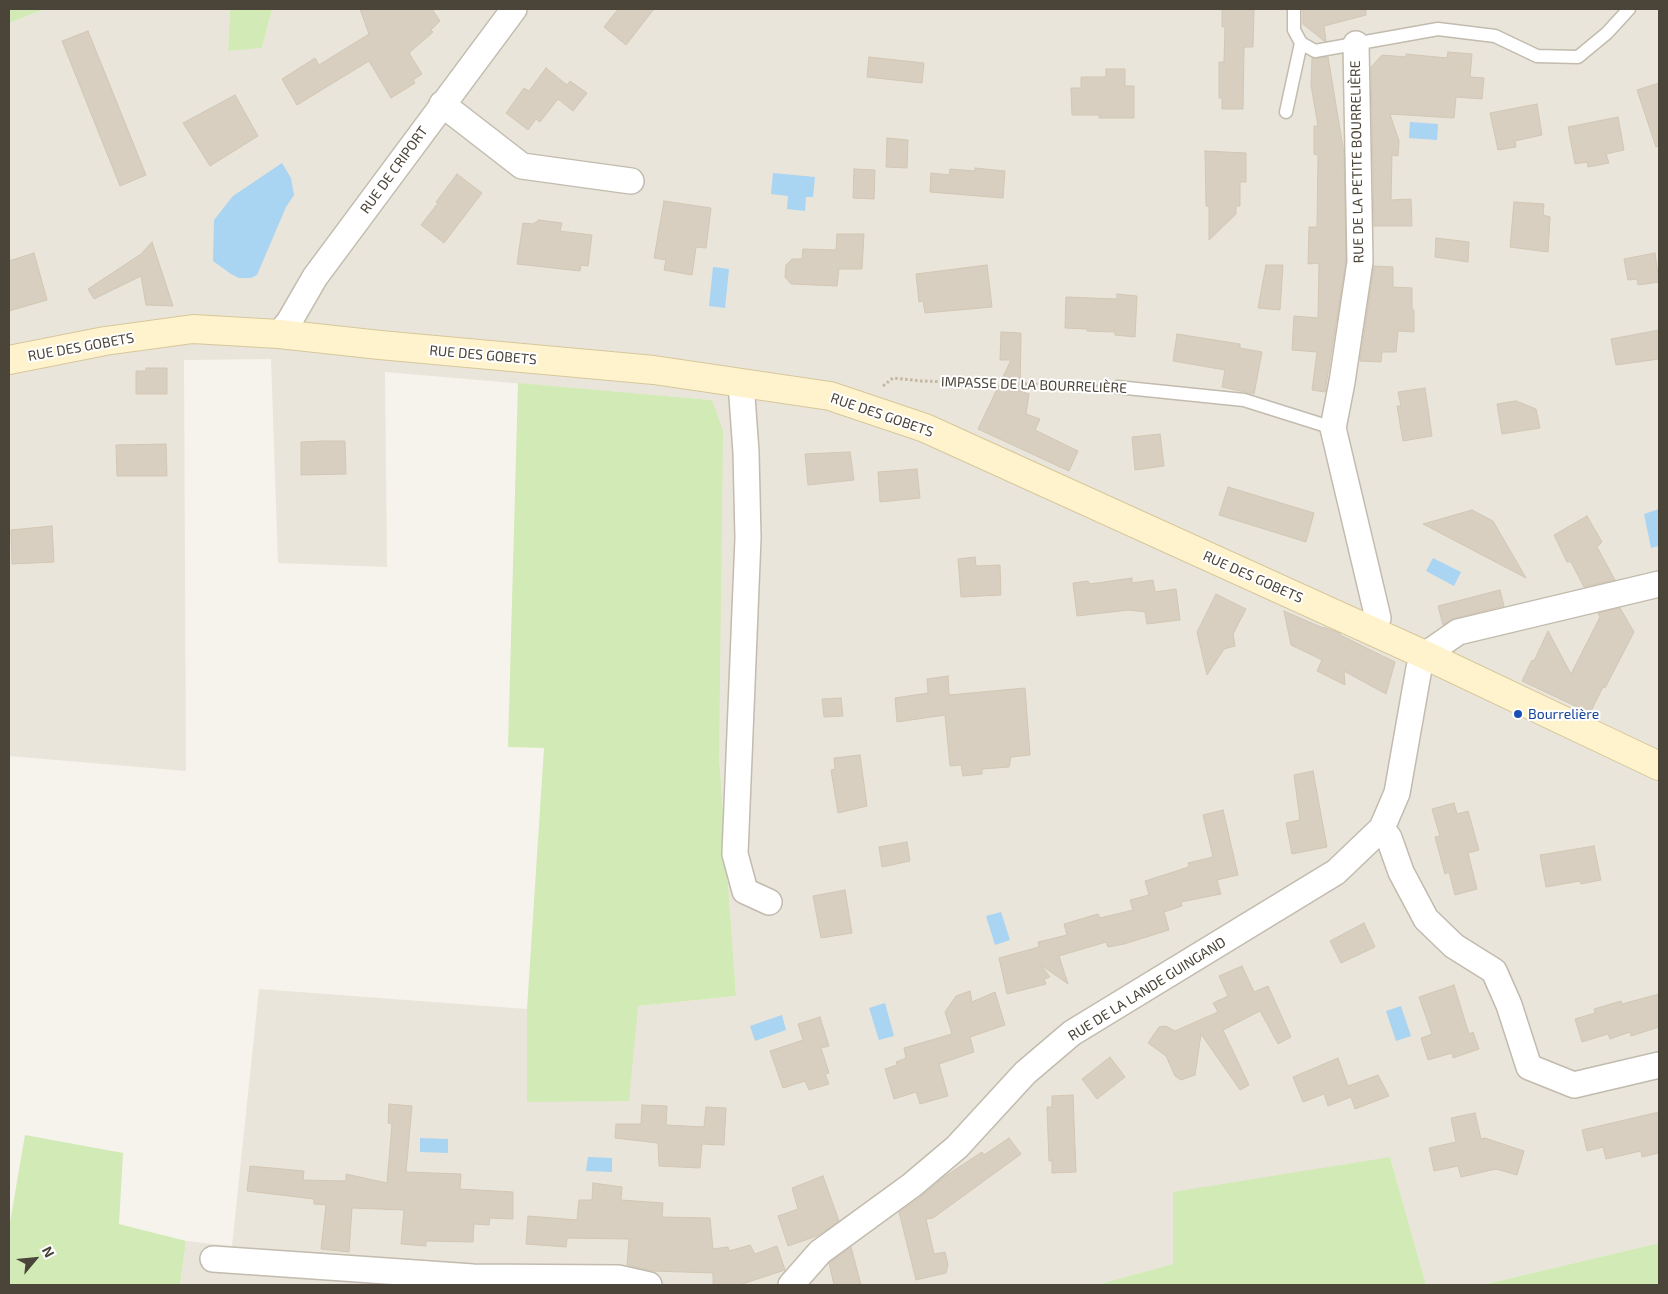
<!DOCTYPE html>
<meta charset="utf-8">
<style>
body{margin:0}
#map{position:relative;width:1668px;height:1294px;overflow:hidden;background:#f6f3ec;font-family:"Exo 2",sans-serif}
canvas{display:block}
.frame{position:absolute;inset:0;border:10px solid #4b4439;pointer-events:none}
.north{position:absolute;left:10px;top:1234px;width:50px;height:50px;-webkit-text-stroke:4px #fff;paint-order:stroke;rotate:62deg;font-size:14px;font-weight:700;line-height:20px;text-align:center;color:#4b4439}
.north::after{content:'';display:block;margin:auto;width:18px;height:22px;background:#4b4439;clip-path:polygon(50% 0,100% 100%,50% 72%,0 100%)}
</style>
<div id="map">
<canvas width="1668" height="1294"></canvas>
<div class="frame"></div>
<div class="north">N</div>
</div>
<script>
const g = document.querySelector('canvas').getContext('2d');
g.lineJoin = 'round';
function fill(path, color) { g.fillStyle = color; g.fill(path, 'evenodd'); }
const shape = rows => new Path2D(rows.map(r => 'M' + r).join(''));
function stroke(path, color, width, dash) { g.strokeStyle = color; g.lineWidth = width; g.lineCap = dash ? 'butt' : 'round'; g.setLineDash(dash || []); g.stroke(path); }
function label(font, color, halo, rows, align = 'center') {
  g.font = font + ' "Exo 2",sans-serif'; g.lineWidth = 4; g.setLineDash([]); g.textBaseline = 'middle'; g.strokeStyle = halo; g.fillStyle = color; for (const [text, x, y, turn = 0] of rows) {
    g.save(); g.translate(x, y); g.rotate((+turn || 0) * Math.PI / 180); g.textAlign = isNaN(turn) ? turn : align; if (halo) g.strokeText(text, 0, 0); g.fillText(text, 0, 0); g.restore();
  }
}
const residential = shape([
 [45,9,230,9,228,50,262,48,272,9,1659,9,1659,1243,1482,1285,1426,1285,1390,1157,1173,1264,1096,1285,180,1285,186,1241,232,1246,259,989,527,1009,528,1102,638,1006,736,996,719,755,712,400,385,372,387,567,278,563,271,359,184,360,186,771,9,756,9,23]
]);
const green = shape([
 [9,9,45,9,9,23],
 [230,9,272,9,262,48,228,51],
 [518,383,712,400,723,431,719,755,736,996,638,1006,629,1101,527,1102,527,1009,544,748,508,747],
 [25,1135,123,1153,119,1224,186,1241,180,1285,9,1285,9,1228],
 [1390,1157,1426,1285,1096,1285,1173,1264,1173,1192],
 [1659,1243,1659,1285,1482,1285]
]);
const water = shape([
 [1410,122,1438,124,1437,140,1409,138],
 [282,163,291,178,294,195,286,207,257,275,251,278,239,278,231,274,213,261,214,220,233,196],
 [773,173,815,177,813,197,806,197,805,211,787,209,788,196,771,194],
 [713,267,729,269,725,308,709,306],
 [1659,509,1659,546,1651,548,1644,514],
 [1433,558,1461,572,1454,586,1426,571],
 [1001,912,1010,940,995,945,986,916],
 [885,1003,894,1036,879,1040,869,1008],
 [1401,1006,1411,1036,1396,1041,1386,1011],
 [782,1015,786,1030,755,1041,750,1026],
 [420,1138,448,1139,448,1153,420,1152],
 [588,1157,612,1158,612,1172,586,1171]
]);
const building = shape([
 [360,9,432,9,440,21,431,30,433,32,409,53,422,74,413,80,415,83,391,98,369,61,297,105,282,79,315,58,319,65,369,34,360,9],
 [618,9,654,9,626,45,604,27,618,9],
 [1222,9,1254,9,1253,47,1244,47,1243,109,1222,109,1222,98,1219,98,1219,62,1224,62,1225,27,1222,27,1222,9],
 [1303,9,1366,9,1366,15,1324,26,1326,41,1324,41,1303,24,1303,9],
 [88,31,146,175,120,186,62,41,88,31],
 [1448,52,1472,54,1470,77,1484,78,1482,99,1456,97,1454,118,1390,114,1399,141,1398,156,1392,155,1391,200,1411,199,1412,226,1374,226,1371,67,1382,55,1406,57,1406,54,1447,58,1448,52],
 [869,57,924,63,922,83,867,77,869,57],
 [1328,57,1344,153,1346,261,1325,392,1312,390,1317,352,1292,350,1294,316,1318,318,1319,263,1308,264,1309,227,1317,227,1318,155,1314,154,1314,126,1318,126,1311,85,1312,58,1328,57],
 [546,68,567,85,570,81,587,93,573,111,558,99,540,122,536,119,528,130,506,113,524,88,529,91,546,68],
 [1106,69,1125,69,1125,86,1134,86,1134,118,1099,118,1099,115,1072,115,1071,88,1081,88,1081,77,1106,77,1106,69],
 [1659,83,1659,146,1656,147,1637,90,1659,83],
 [235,95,258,136,210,166,183,123,235,95],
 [1537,104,1542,135,1515,141,1516,147,1498,150,1490,113,1537,104],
 [1618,117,1624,150,1606,154,1609,163,1588,167,1587,162,1575,164,1568,127,1618,117],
 [887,138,908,140,907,168,886,167,887,138],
 [1205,151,1246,153,1246,182,1240,182,1240,206,1236,206,1236,214,1209,240,1209,206,1206,206,1205,151],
 [975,168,1005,171,1003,198,930,192,931,173,949,175,950,169,975,171,975,168],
 [854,169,875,170,874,199,853,198,854,169],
 [457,174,482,193,444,243,421,225,438,203,436,202,457,174],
 [664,201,711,208,706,248,696,247,692,275,664,270,666,260,654,258,664,201],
 [1514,202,1544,204,1543,215,1550,217,1548,252,1510,247,1514,202],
 [539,220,562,223,560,231,592,235,588,266,581,265,580,271,517,264,523,223,533,224,539,220],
 [837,234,864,234,862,269,839,269,837,286,791,284,785,277,786,265,792,259,802,259,803,249,836,250,837,234],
 [1436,238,1469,242,1468,262,1435,257,1436,238],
 [152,242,173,306,146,305,141,276,94,299,88,289,141,254,152,242],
 [34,253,47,300,9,311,9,261,34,253],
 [1655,253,1659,282,1638,285,1637,279,1628,280,1624,259,1655,253],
 [987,265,992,307,925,313,923,301,919,302,916,274,987,265],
 [1266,265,1283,265,1280,310,1258,308,1266,265],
 [1374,266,1393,267,1393,287,1412,288,1412,309,1414,310,1414,332,1398,331,1396,352,1382,352,1381,362,1360,361,1374,266],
 [1117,294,1137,296,1135,337,1115,335,1115,332,1087,331,1087,329,1065,328,1066,297,1117,299,1117,294],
 [1659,330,1659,359,1616,365,1611,339,1659,330],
 [1001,332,1021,333,1020,391,1029,394,1026,414,1040,419,1035,430,1078,451,1069,471,978,429,1011,360,1000,360,1001,332],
 [1177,334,1240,344,1240,348,1262,352,1254,394,1222,387,1225,370,1173,361,1177,334],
 [146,368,167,368,167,394,136,394,136,371,146,371,146,368],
 [1425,388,1432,436,1403,441,1397,406,1401,406,1398,392,1425,388],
 [1516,401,1536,409,1540,428,1502,434,1497,404,1516,401],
 [1160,434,1164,466,1135,470,1132,437,1160,434],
 [323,441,345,441,346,474,301,475,301,442,323,441],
 [166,444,167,476,117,476,116,445,166,444],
 [850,452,854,480,808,485,805,454,850,452],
 [917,469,920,498,880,502,878,472,917,469],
 [1228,487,1314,513,1306,542,1219,515,1228,487],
 [1472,510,1493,521,1526,578,1423,524,1472,510],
 [1587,516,1602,542,1597,547,1615,580,1584,587,1571,562,1567,562,1554,535,1587,516],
 [52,526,54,562,12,564,11,530,52,526],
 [975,557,976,566,1000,565,1001,595,961,597,958,559,975,557],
 [1132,578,1132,583,1153,580,1155,592,1176,589,1180,620,1147,624,1145,612,1129,610,1077,616,1073,583,1088,581,1090,584,1132,578],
 [1500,590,1504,606,1455,618,1443,625,1438,606,1500,590],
 [1216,594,1246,609,1233,634,1235,646,1224,649,1207,675,1197,632,1216,594],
 [1620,608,1634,632,1605,688,1603,687,1590,713,1522,681,1532,660,1534,661,1548,631,1571,674,1600,617,1598,613,1620,608],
 [1284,611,1323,628,1323,627,1340,633,1340,635,1395,662,1386,694,1344,671,1345,685,1317,671,1322,660,1291,645,1284,611],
 [948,676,949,695,1025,688,1030,755,1011,757,1009,767,982,769,982,774,963,776,961,765,950,766,945,715,897,722,895,698,928,693,927,679,948,676],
 [841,698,843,716,824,717,822,699,841,698],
 [860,755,867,806,838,813,831,770,835,769,834,758,860,755],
 [1313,771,1327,847,1292,854,1286,823,1300,820,1294,775,1313,771],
 [1454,803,1457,814,1468,811,1479,850,1468,853,1477,889,1455,895,1449,872,1445,874,1435,837,1440,836,1432,809,1454,803],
 [1223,810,1238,875,1217,880,1221,894,1181,902,1182,906,1164,912,1169,930,1124,944,1108,947,1106,942,1059,956,1068,984,1041,965,1050,977,1044,979,1046,984,1007,994,999,958,1039,947,1038,942,1067,935,1064,924,1098,914,1100,918,1133,910,1130,900,1149,895,1145,881,1189,867,1188,863,1213,857,1203,815,1223,810],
 [907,842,910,861,882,867,879,847,907,842],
 [1594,846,1601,880,1581,884,1580,881,1546,887,1540,855,1594,846],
 [845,890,852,933,821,938,813,896,845,890],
 [1364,923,1375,947,1341,963,1330,941,1364,923],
 [1242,966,1254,992,1268,986,1291,1037,1278,1044,1260,1011,1223,1030,1249,1085,1240,1090,1201,1034,1195,1075,1181,1080,1175,1076,1166,1056,1148,1043,1159,1027,1166,1026,1175,1031,1218,1012,1213,1003,1228,996,1219,976,1242,966],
 [1454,985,1469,1034,1473,1032,1479,1049,1453,1058,1452,1053,1428,1060,1421,1038,1432,1034,1419,997,1454,985],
 [970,991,972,1002,995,992,1005,1025,970,1037,974,1052,939,1064,948,1096,920,1104,916,1092,894,1099,885,1069,897,1065,896,1062,906,1058,904,1048,952,1034,945,1012,956,996,970,991],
 [1659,994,1659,1027,1631,1036,1630,1032,1610,1039,1608,1034,1582,1042,1575,1019,1595,1013,1594,1009,1621,1001,1622,1004,1659,994],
 [820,1017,829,1046,821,1048,829,1073,825,1074,829,1084,809,1090,805,1081,783,1088,770,1051,803,1040,798,1024,820,1017],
 [1110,1057,1125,1077,1097,1099,1082,1079,1110,1057],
 [1338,1058,1348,1086,1378,1075,1389,1096,1355,1109,1351,1097,1328,1106,1324,1094,1303,1102,1293,1077,1338,1058],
 [1073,1095,1076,1172,1052,1173,1052,1161,1049,1161,1047,1107,1052,1107,1052,1096,1073,1095],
 [389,1104,412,1106,406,1172,461,1174,460,1189,513,1192,513,1219,490,1218,489,1225,474,1224,473,1242,426,1241,426,1246,401,1244,404,1210,352,1208,349,1252,321,1249,326,1205,314,1204,314,1199,247,1191,250,1166,304,1171,303,1180,346,1181,346,1174,387,1183,392,1124,388,1123,389,1104],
 [642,1105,667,1106,666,1125,704,1127,706,1107,726,1108,724,1145,702,1144,700,1168,659,1166,658,1143,615,1138,616,1124,641,1124,642,1105],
 [1659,1112,1659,1153,1642,1157,1641,1151,1606,1159,1603,1147,1587,1151,1582,1130,1659,1112],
 [1475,1113,1481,1139,1485,1138,1524,1151,1517,1175,1496,1169,1461,1177,1458,1166,1434,1171,1429,1148,1456,1142,1451,1118,1475,1113],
 [1009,1138,1021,1154,933,1218,926,1219,934,1254,945,1252,948,1265,946,1273,916,1280,899,1212,918,1199,944,1177,982,1152,984,1155,1009,1138],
 [823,1176,839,1221,817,1236,788,1246,778,1216,798,1209,792,1188,823,1176],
 [593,1183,622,1187,621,1200,663,1203,662,1217,710,1218,713,1249,728,1247,729,1251,750,1245,755,1254,777,1246,785,1270,739,1285,713,1285,713,1273,653,1271,627,1265,629,1239,567,1238,566,1247,526,1244,528,1216,577,1220,579,1200,592,1200,593,1183],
 [851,1247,861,1285,834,1285,829,1263,851,1247]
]);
const path = shape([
 [883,386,893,378,921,381,1101,386]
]);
const lane = shape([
 [1294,9,1294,30,1301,43,1315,51,1438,29,1495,36,1537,56,1578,57,1607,33,1629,9],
 [1286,112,1301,43],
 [1117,387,1244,400,1333,428]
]);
const street = shape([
 [1356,44,1360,262,1342,382,1333,428,1378,618,1373,632],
 [442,104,522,166,631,181],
 [279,334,289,322,315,277,514,9],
 [741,383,746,452,748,538,735,854,745,891,769,902],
 [1382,828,1389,838,1401,872,1426,919,1454,946,1494,971,1509,1005,1529,1067,1574,1085,1659,1065],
 [213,1259,473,1277,618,1278,649,1285],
 [791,1285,820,1252,912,1185,957,1147,1025,1073,1072,1033,1336,872,1382,828,1397,793,1419,668,1425,655,1458,632,1659,584]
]);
const secondary = shape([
 [9,360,105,341,193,329,279,334,380,345,654,370,830,396,925,428,1425,655,1659,766]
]);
const markers = [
 [1518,714,5,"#1a4fb4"]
];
const streetNames = [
 ["RUE DE LA PETITE BOURRELIÈRE",1357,162,-91],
 ["RUE DE CRIPORT",394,170,-54],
 ["RUE DES GOBETS",81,347,-10],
 ["RUE DES GOBETS",483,355,5],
 ["IMPASSE DE LA BOURRELIÈRE",1034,385,2],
 ["RUE DES GOBETS",882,415,19],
 ["RUE DES GOBETS",1253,577,24],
 ["RUE DE LA LANDE GUINGAND",1147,989,-32]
];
const transitNames = [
 ["Bourrelière",1528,714]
];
fill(residential, '#eae5da');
fill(green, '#d2eab5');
fill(water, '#a9d4f2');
fill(building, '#d8cfc1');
stroke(building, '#d3c7b4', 1);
stroke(lane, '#c2bbae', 15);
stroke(street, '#c2bbae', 28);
stroke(secondary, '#d6c79b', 30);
stroke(path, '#c4b79f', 3, [2.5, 2.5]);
stroke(lane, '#fff', 12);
stroke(street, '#fff', 25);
stroke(secondary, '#fff3cd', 28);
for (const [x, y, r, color] of markers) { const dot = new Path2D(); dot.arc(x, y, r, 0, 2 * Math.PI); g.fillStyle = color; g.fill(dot); stroke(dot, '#fff', 2); }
label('14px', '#4b4439', '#fff', streetNames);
label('14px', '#164399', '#fff', transitNames, 'left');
</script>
